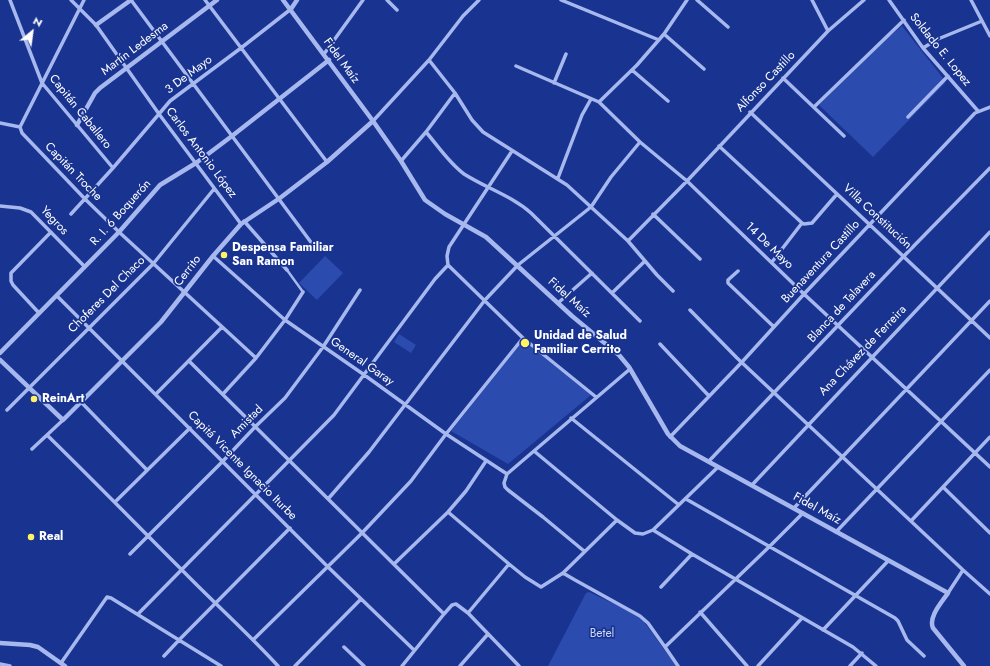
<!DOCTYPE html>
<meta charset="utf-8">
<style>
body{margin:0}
#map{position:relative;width:990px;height:666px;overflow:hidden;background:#193390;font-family:Jost,sans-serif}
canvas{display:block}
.north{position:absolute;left:12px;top:12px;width:40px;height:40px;-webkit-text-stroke:3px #193390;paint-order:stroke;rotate:29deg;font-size:11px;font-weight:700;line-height:16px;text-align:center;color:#fff}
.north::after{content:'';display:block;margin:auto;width:14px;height:18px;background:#fff;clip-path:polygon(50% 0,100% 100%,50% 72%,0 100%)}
</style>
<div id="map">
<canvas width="990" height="666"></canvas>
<div class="north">N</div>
</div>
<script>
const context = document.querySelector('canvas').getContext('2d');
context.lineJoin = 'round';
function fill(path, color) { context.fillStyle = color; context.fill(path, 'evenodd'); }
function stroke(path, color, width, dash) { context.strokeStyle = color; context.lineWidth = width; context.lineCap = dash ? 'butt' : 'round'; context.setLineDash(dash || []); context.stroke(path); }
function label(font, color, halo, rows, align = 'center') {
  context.font = font + ' Jost,sans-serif'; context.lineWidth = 3.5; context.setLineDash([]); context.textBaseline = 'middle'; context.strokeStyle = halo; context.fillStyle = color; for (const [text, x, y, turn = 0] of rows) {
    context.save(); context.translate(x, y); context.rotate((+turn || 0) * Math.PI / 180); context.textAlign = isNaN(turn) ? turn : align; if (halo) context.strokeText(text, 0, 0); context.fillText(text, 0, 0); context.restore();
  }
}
fill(new Path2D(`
 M 902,26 L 946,82 L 873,157 L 819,105 L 887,38 Z
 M 325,256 L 343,273 L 317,300 L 299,283 Z
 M 399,334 L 416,345 L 411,353 L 394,342 Z
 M 523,340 L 591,395 L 508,464 L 451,431 Z
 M 589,592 L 640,616 L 676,666 L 548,666 L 586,593 Z`), '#2b4bae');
stroke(new Path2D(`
 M 287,270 L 303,292`), '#a7b8ef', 2.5);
stroke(new Path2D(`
 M 10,0 L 42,83 L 113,168
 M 71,0 L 96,25 L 159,114 L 241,224
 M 131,0 L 313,245
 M 205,0 L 327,162
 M 387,0 L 397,10
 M 561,0 L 659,40
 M 697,0 L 728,27
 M 812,0 L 828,31
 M 889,0 L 923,48 L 978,111
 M 971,0 L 990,36
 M 664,34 L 704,69
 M 923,48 L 938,39 L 982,21
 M 324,54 L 363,0
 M 429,60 L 455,93 L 472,120 L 483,132 L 567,185 L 628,241 L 657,275 L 673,291
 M 516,66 L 599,102 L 640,142 L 687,181 L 804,294 L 990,467
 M 632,70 L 668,101
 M 783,78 L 844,136
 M 554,83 L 566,54
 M 599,102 L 637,65 L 664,34 L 687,0
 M 814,107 L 904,20
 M 750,112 L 990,338
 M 908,117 L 948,76
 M 373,121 L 429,60 L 463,16 L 479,0
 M 0,123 L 20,127
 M 20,127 L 22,133 L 85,199 L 119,232 L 256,358
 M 20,127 L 84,0
 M 426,132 C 438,146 449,163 464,174 C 486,188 512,196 531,213 L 640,321
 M 719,146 L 802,223
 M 401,161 L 426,132 L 455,93
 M 558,178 L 582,115 L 591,99
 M 0,206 L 20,208 L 31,212 L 85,267
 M 71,214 L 113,168 L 170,101 L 241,48 L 291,9
 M 653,214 L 700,259
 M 244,221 L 287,270
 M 628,241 L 687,181 L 828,31 L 864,0
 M 213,256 L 285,320 L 363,374 L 446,434 L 507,474
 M 772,262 L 802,223 L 804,224 L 812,223 L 837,194
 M 738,271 L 728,280 L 728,283 L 774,327
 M 612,293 L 645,261
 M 57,296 L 327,566 L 414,650
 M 558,303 L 592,273
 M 690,310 L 737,358 L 963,570 L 990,594
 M 39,313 L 13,285 L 11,281 L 11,273 L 51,232
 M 523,338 L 596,397
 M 660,344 L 709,396
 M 189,361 L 444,614
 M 156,394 L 222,327
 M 223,394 L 256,358 L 285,320 L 303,292
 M 81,402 L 147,470
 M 7,410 L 153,264 L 214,189
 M 571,418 L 679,505
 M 47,435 C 92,479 136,524 181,569 C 213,602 247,632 278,666
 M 670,437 L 742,362 L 804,294 L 975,113 L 990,107
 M 32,449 L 63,420
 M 534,451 L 617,520 L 635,533 L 643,534 L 653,530
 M 709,461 L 904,256 L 990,168
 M 718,467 L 653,530 L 692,554 L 853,647 L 876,666
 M 752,485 L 990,232
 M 943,487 L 990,533
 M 328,499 L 369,452 L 485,300 L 518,265 L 591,207 L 611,177 L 640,142
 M 686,499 L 895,618 L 898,621 L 907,640 L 924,656
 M 115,502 L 190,428
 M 794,508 L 990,301
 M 448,512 L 509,564 L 525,577 L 541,587 L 563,573 L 617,520
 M 911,521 L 990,437
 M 836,532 L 990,370
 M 584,551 L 543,517 L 508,490 L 505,487 L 504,483 L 507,474 L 630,369
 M 130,554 L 223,461 L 255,427 L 285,398 L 323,347 L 360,290
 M 394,564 L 448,512 L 466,491 L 486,461
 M 563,573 L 575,580 L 640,616 L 648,623 L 665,647
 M 661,587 L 692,554
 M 948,593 L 963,570
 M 700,612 L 747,666
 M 468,613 L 509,564
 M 138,614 L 334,415 L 435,279 L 448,265
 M 823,630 L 888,561
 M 254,639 L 362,533 L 411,481 L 446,434 L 523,338 L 448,265 L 447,256 L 449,247 L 512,151
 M 344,647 L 364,666
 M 164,656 L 180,639 L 290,528
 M 61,663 L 107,597 L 111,598 L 221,666
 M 0,664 L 10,666
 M 295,666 L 361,599
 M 402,666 L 444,614 L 452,605 L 456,604 L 468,613 L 519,666
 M 460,666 L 488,634
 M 678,666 L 665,647 L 770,546 L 803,513
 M 758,666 L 802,618
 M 850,666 L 862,653`), '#a7b8ef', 3.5);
stroke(new Path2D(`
 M 283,0 L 373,121 L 401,161 L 425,200 L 445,214 L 486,237 L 572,316 L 619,355 L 629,367 L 668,434 L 680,446 L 948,593 C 942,602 928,617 933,628 L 964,666
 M 291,9 L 297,0
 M 96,25 L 131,0
 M 77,125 L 95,93 L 100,88 L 217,0
 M 0,353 L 119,232 L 160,185 L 196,163 L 232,136 L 329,60
 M 0,360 L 63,420 L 161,322 L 213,256 L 241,224 L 280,198 L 327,162 L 373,121
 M 0,643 L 30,645 L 38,647 L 65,666`), '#a7b8ef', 4.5);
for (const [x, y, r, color] of [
 [224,255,4,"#fff365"],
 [525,343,5,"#fff365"],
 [34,399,4,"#fff365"],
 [31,537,4,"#fff365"]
]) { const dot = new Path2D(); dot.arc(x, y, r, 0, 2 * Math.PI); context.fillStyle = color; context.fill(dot); stroke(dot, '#193390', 1.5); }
label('12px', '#fff', '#193390', [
 ["Martín Ledesma",135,49,-37],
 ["Soldado E. Lopez",940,50,51],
 ["Fidel Maíz",341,61,54],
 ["3 De Mayo",189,75,-37],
 ["Alfonso Castillo",766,82,-46],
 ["Capitán Caballero",80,112,51],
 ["Carlos Antonio López",201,153,53],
 ["Capitán Troche",73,172,46],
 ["R. I. 6 Boquerón",121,213,-48],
 ["Villa Constitución",877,217,43],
 ["Yegros",54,221,46],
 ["14 De Mayo",769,246,44],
 ["Buenaventura Castillo",821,262,-47],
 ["Cerrito",188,271,-52],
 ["Choferes Del Chaco",107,295,-45],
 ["Fidel Maíz",569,298,42],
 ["Blanca de Talavera",842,307,-47],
 ["Ana Chávez de Ferreira",863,351,-46],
 ["General Garay",362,362,35],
 ["Amistad",247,422,-45],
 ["Capitá Vicente Ignacio Iturbe",242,466,45],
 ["Fidel Maíz",817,509,29]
]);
label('bold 12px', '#fff', '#193390', [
 ["Despensa Familiar",232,248],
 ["San Ramon",232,262],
 ["Unidad de Salud",534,336],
 ["Familiar Cerrito",534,350],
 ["ReinArt",42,399],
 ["Real",39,537]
], 'left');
label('12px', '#cdd8fb', '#193390', [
 ["Betel",602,634]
]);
</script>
